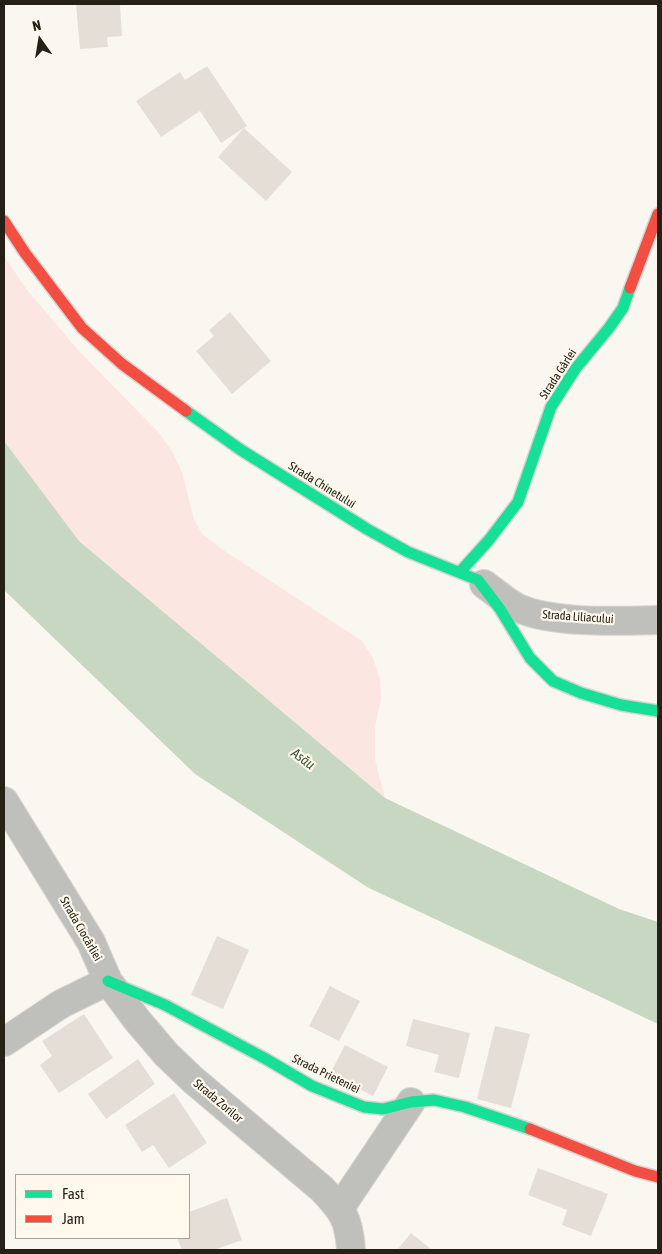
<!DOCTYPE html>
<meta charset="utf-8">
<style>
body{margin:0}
#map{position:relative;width:662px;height:1254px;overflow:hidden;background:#faf7f1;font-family:"Asap Condensed",sans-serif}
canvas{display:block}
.frame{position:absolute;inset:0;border:5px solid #262117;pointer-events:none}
.legend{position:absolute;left:15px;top:1174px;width:175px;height:65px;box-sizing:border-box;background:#fef8ed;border:1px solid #a8a297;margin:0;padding:6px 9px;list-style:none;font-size:15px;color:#262117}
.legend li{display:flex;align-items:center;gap:10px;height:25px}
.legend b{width:25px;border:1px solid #a8a297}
.north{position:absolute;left:15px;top:15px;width:50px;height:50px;-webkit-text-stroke:4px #fef8ed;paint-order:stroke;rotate:347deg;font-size:14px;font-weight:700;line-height:20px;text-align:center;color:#262117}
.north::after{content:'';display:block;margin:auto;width:18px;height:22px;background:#262117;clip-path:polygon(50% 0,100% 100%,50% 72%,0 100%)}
</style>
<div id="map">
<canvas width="662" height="1254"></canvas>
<div class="frame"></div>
<ul class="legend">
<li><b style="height:6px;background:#16e098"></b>Fast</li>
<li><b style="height:6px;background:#f24e42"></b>Jam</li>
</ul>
<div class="north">N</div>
</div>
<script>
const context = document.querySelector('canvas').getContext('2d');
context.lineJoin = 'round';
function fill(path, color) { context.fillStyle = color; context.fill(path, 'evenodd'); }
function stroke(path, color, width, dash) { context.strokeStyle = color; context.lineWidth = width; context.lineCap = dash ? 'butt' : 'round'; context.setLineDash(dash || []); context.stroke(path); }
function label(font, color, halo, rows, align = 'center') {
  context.font = font + ' "Asap Condensed",sans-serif'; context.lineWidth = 4.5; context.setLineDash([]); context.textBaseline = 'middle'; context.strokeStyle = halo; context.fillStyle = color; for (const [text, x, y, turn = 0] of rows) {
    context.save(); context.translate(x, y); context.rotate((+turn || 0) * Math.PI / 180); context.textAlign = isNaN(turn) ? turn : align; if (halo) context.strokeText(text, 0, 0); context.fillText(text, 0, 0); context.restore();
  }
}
fill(new Path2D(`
 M 4,256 L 27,290 L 80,352 L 160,434 L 173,453 L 182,472 L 194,520 L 203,535 L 223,550 L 362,641 L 373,658 L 380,679 L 381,700 L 375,727 L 375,759 L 385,798 L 79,541 L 4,441 Z`), '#fbe6e2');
fill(new Path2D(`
 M 4,441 L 79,541 L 385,798 L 619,909 L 658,922 L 658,1024 L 367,887 L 195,774 L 4,590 Z`), '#c8d7c2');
fill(new Path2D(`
 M 76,4 L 120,4 L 122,36 L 107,37 L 108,47 L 80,49 Z
 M 207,66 L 247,126 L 221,143 L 200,111 L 161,137 L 136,101 L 180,72 L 185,80 Z
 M 244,128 L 292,172 L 266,201 L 218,157 Z
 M 230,312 L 271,361 L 232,394 L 196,351 L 214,336 L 209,330 Z
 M 217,936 L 249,950 L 223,1009 L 191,995 Z
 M 330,986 L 360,1001 L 339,1041 L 309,1026 Z
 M 84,1014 L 113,1058 L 59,1093 L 40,1065 L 52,1056 L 42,1041 Z
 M 413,1019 L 470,1033 L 459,1078 L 434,1072 L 439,1055 L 406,1046 Z
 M 495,1026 L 530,1034 L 511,1108 L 477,1099 Z
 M 345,1045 L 388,1067 L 373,1096 L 330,1074 Z
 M 138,1059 L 155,1084 L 106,1119 L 88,1094 Z
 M 174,1093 L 207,1143 L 169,1168 L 153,1145 L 142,1152 L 125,1125 Z
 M 538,1168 L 608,1194 L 591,1236 L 562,1225 L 567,1210 L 528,1195 Z
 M 227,1198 L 242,1240 L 214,1250 L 182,1250 L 177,1238 L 189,1238 L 189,1212 Z
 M 411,1233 L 432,1250 L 397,1250 Z`), '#e5ded7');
const street = new Path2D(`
 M 484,584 C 495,592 506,602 518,608 C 554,624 618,621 658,620
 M 4,801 L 91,942 L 108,981 L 137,1020 L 166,1054 L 192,1079 L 322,1189 C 343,1211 349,1219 351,1250
 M 4,1042 L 61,1004 L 108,981
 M 340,1208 L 411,1102`);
const fast = new Path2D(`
 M 186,411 L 241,450 L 367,529 L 408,552 L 478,580 L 500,609 L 530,658 L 553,681 L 581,693 L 621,705 L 658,711
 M 460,572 L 489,540 L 518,502 L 551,407 L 576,368 L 609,328 L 623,308 L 630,288
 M 108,981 L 165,1005 L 266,1059 L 312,1086 L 364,1107 L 383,1109 L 411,1102 L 434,1100 L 465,1107 L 530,1129`);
const jam = new Path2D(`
 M 4,221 L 25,253 L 82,328 L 122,364 L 186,411
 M 630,288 L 658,214
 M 530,1129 L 635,1171 L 658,1177`);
stroke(street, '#d7d4cf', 30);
stroke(fast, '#d7d4cf', 14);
stroke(jam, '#d7d4cf', 14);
stroke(street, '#bfbfbb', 28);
stroke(fast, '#16e098', 11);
stroke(jam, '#f24e42', 11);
label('12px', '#262117', '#fef8ed', [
 ["Strada Gârlei",558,374,-57],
 ["Strada Chinetului",322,485,32],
 ["Strada Liliacului",578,617,4],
 ["Strada Ciocârliei",81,929,60],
 ["Strada Prieteniei",326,1074,26],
 ["Strada Zorilor",218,1101,40]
]);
label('italic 14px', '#375931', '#fef8ed', [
 ["Asău",303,759,37]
]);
</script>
